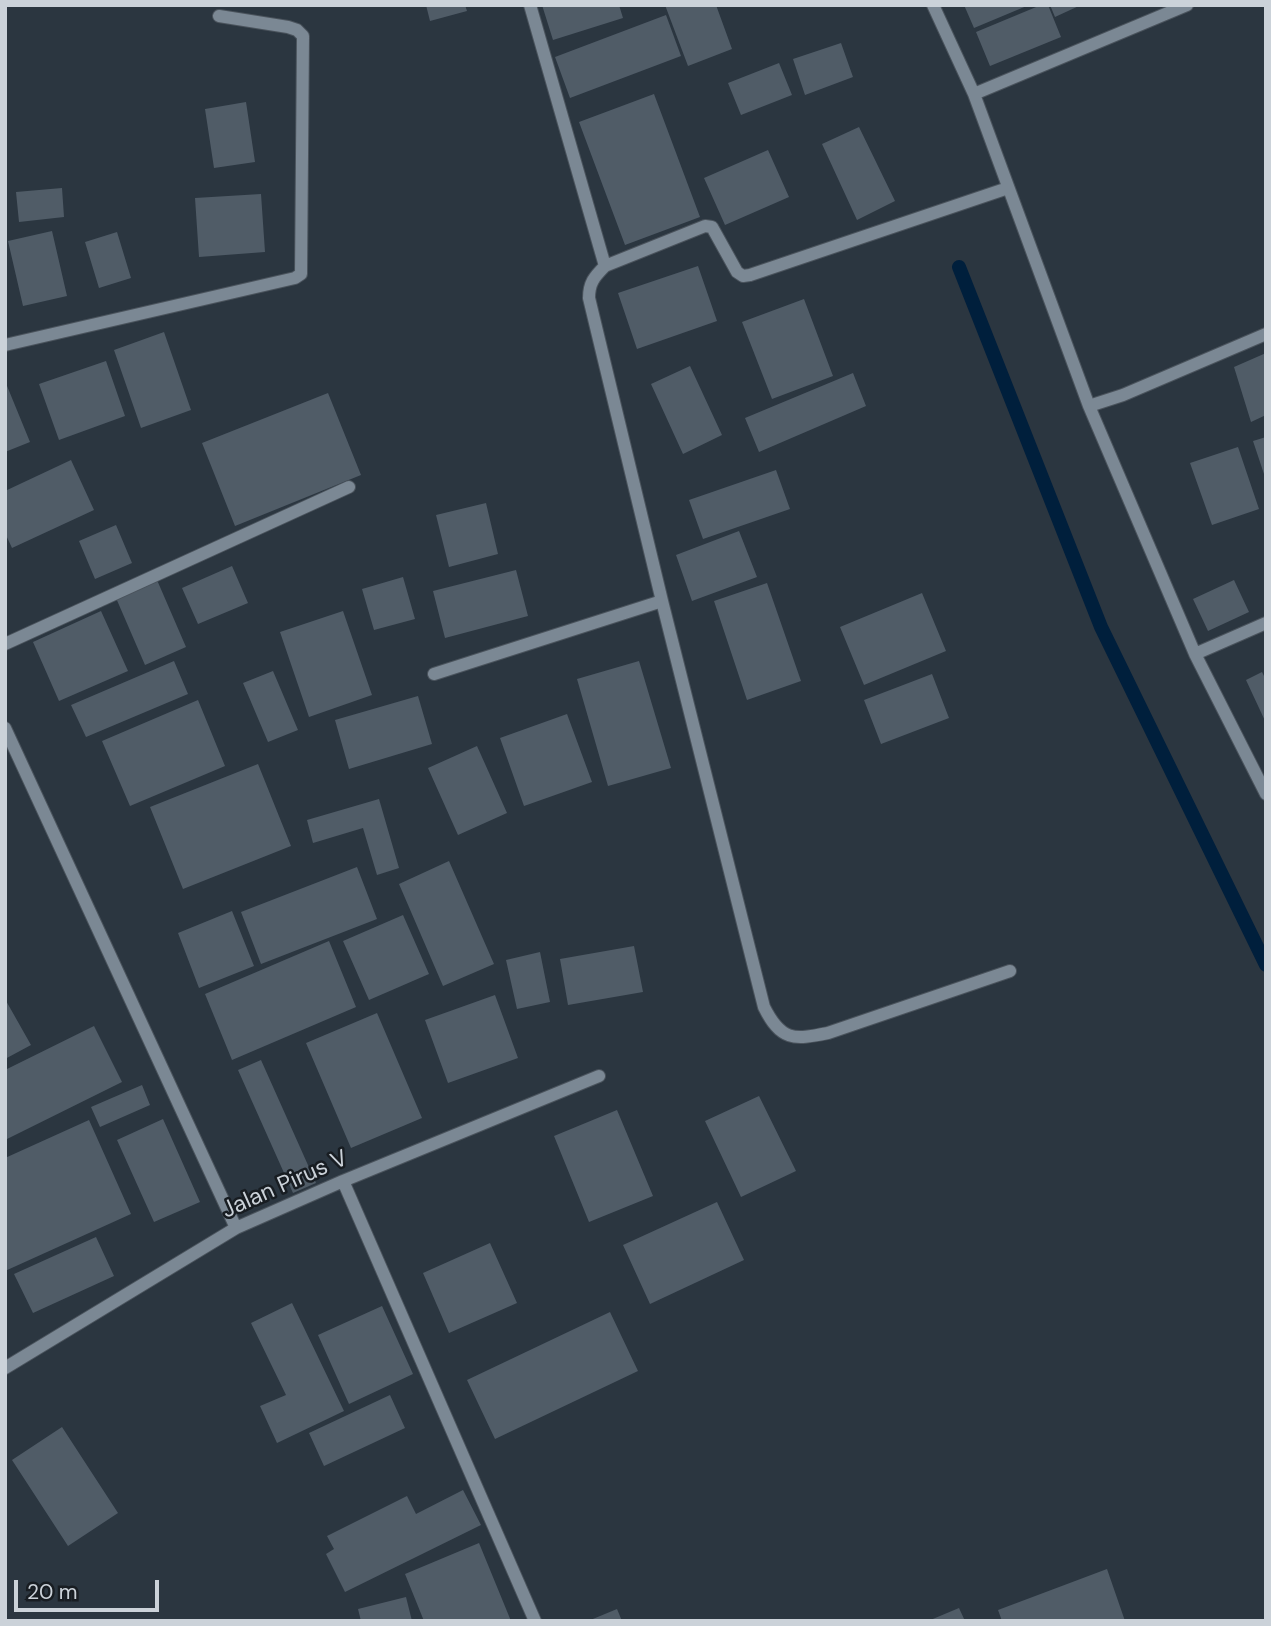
<!DOCTYPE html>
<style>
body{margin:0}
#map{position:relative;width:1271px;height:1626px;overflow:hidden;background:#2b3640;font-family:"DM Sans",sans-serif}
canvas{display:block}
.frame{position:absolute;inset:0;border:7px solid #cbd2d9;pointer-events:none}
.scale{position:absolute;left:14px;top:1580px;width:145px;height:32px;box-sizing:border-box;border:4px solid #cbd2d9;border-top:0;padding-left:9px;font-size:21px;line-height:24px;white-space:nowrap;color:#cbd2d9;-webkit-text-stroke:5px #181d22;paint-order:stroke}
</style>
<div id="map">
<canvas width="1271" height="1626"></canvas>
<div class="frame"></div>
<div class="scale">20 m</div>
</div>
<script>
const context = document.querySelector('canvas').getContext('2d');
context.lineJoin = 'round';
function stroke(path, color, width, dash) { context.strokeStyle = color; context.lineWidth = width; context.lineCap = dash ? 'butt' : 'round'; context.setLineDash(dash || []); context.stroke(path); }
function fill(path, color) { context.fillStyle = color; context.fill(path, 'evenodd'); }
function label(font, color, halo, rows, align = 'center') {
  context.font = font + ' "DM Sans",sans-serif'; context.lineWidth = 5; context.setLineDash([]); context.textBaseline = 'middle'; context.strokeStyle = halo; context.fillStyle = color; for (const [text, x, y, turn = 0] of rows) {
    context.save(); context.translate(x, y); context.rotate((+turn || 0) * Math.PI / 180); context.textAlign = isNaN(turn) ? turn : align; if (halo) context.strokeText(text, 0, 0); context.fillText(text, 0, 0); context.restore();
  }
}
stroke(new Path2D(`
 M 959,267 L 1101,627 L 1266,965`), '#001f3c', 14);
fill(new Path2D(`
 M 426,5 L 465,5 L 467,11 L 430,21 Z
 M 542,5 L 619,5 L 623,18 L 553,40 Z
 M 665,5 L 716,5 L 732,49 L 688,66 Z
 M 964,5 L 1029,5 L 974,28 Z
 M 1041,5 L 1048,5 L 1061,37 L 990,66 L 976,32 Z
 M 1050,5 L 1081,5 L 1055,17 Z
 M 666,15 L 681,56 L 570,98 L 555,57 Z
 M 841,43 L 853,77 L 805,95 L 793,59 Z
 M 779,63 L 792,95 L 741,115 L 728,83 Z
 M 654,94 L 700,217 L 625,245 L 579,122 Z
 M 246,102 L 255,162 L 214,168 L 205,109 Z
 M 859,127 L 895,201 L 857,220 L 822,144 Z
 M 768,150 L 789,197 L 725,225 L 704,178 Z
 M 62,188 L 64,217 L 19,222 L 16,192 Z
 M 261,194 L 265,252 L 199,257 L 195,198 Z
 M 52,231 L 67,296 L 23,306 L 8,241 Z
 M 117,232 L 131,278 L 99,288 L 85,242 Z
 M 698,266 L 717,321 L 637,349 L 618,293 Z
 M 804,299 L 833,376 L 772,399 L 742,322 Z
 M 164,332 L 191,410 L 141,428 L 114,350 Z
 M 1266,353 L 1266,415 L 1251,422 L 1234,367 Z
 M 106,361 L 125,416 L 59,440 L 39,384 Z
 M 690,366 L 722,435 L 683,454 L 651,384 Z
 M 853,373 L 866,406 L 759,452 L 745,418 Z
 M 5,381 L 30,442 L 5,452 Z
 M 328,393 L 361,475 L 235,526 L 202,443 Z
 M 1266,437 L 1266,477 L 1265,477 L 1253,441 Z
 M 1238,447 L 1259,509 L 1212,525 L 1190,463 Z
 M 71,460 L 94,510 L 12,548 L 5,533 L 5,491 Z
 M 776,470 L 790,509 L 703,539 L 689,500 Z
 M 486,503 L 498,554 L 449,567 L 436,515 Z
 M 116,525 L 132,563 L 95,579 L 79,541 Z
 M 739,531 L 757,577 L 692,601 L 676,555 Z
 M 232,566 L 248,603 L 198,624 L 182,588 Z
 M 516,570 L 528,616 L 445,638 L 433,591 Z
 M 403,577 L 415,619 L 374,630 L 362,589 Z
 M 157,580 L 186,647 L 145,665 L 116,598 Z
 M 1234,580 L 1249,612 L 1208,631 L 1193,599 Z
 M 767,583 L 801,681 L 747,700 L 714,601 Z
 M 922,593 L 946,651 L 864,685 L 840,627 Z
 M 101,611 L 128,671 L 59,701 L 33,642 Z
 M 343,611 L 372,695 L 309,717 L 280,632 Z
 M 174,661 L 188,694 L 86,737 L 71,705 Z
 M 639,661 L 671,768 L 608,786 L 577,679 Z
 M 273,671 L 298,730 L 268,742 L 243,683 Z
 M 1262,672 L 1266,680 L 1266,723 L 1246,680 Z
 M 932,674 L 949,718 L 881,744 L 864,700 Z
 M 418,696 L 432,744 L 349,769 L 335,720 Z
 M 198,700 L 225,766 L 130,806 L 102,741 Z
 M 567,714 L 592,782 L 524,806 L 500,738 Z
 M 477,746 L 507,813 L 458,835 L 428,768 Z
 M 258,764 L 291,846 L 183,889 L 150,807 Z
 M 379,799 L 399,868 L 377,875 L 363,828 L 313,843 L 307,820 Z
 M 449,861 L 494,964 L 443,986 L 399,884 Z
 M 357,867 L 377,919 L 261,964 L 241,912 Z
 M 232,911 L 254,966 L 199,988 L 178,933 Z
 M 403,915 L 429,974 L 369,1000 L 343,941 Z
 M 329,941 L 356,1007 L 232,1060 L 205,994 Z
 M 634,946 L 643,992 L 568,1005 L 560,959 Z
 M 540,952 L 550,1002 L 517,1009 L 506,960 Z
 M 495,995 L 518,1058 L 448,1083 L 425,1020 Z
 M 5,999 L 31,1045 L 5,1059 Z
 M 377,1013 L 422,1118 L 351,1148 L 306,1043 Z
 M 94,1026 L 122,1082 L 5,1140 L 5,1070 Z
 M 261,1060 L 316,1183 L 293,1193 L 238,1070 Z
 M 142,1085 L 150,1105 L 100,1127 L 91,1107 Z
 M 759,1096 L 796,1171 L 741,1197 L 705,1121 Z
 M 617,1110 L 653,1196 L 589,1222 L 554,1136 Z
 M 163,1119 L 200,1202 L 154,1222 L 117,1140 Z
 M 89,1120 L 131,1214 L 5,1271 L 5,1158 Z
 M 717,1202 L 744,1260 L 650,1304 L 623,1245 Z
 M 96,1237 L 114,1276 L 33,1313 L 14,1274 Z
 M 490,1243 L 517,1303 L 449,1333 L 423,1273 Z
 M 292,1303 L 344,1411 L 277,1443 L 260,1406 L 286,1395 L 251,1323 Z
 M 382,1306 L 413,1374 L 349,1404 L 318,1335 Z
 M 610,1312 L 638,1371 L 495,1439 L 467,1380 Z
 M 390,1395 L 405,1428 L 324,1466 L 309,1433 Z
 M 62,1427 L 118,1513 L 68,1546 L 12,1460 Z
 M 463,1490 L 481,1525 L 345,1592 L 326,1554 L 334,1549 L 327,1536 L 407,1496 L 416,1514 Z
 M 479,1543 L 511,1621 L 424,1621 L 405,1574 Z
 M 1107,1569 L 1125,1621 L 1002,1621 L 998,1610 Z
 M 406,1597 L 412,1621 L 361,1621 L 358,1609 Z
 M 959,1608 L 965,1621 L 928,1621 Z
 M 617,1609 L 622,1621 L 588,1621 Z`), '#505c67');
const minor = new Path2D(`
 M 530,5 L 605,266
 M 933,5 L 974,94 L 1089,406 L 1195,654 L 1266,794
 M 974,94 L 1187,5
 M 1008,188 L 750,275 L 743,276 L 737,272 L 712,227 L 705,226 L 605,266 C 594,277 589,283 589,298 L 662,601 L 764,1007 C 781,1041 793,1040 828,1033 L 1010,971
 M 5,345 L 295,278 L 301,274 L 303,36 L 297,30 L 288,27 L 219,16
 M 1089,406 L 1123,395 L 1266,334
 M 5,644 L 349,487
 M 1195,654 L 1266,623
 M 434,674 L 662,601
 M 5,728 L 236,1228
 M 343,1181 L 535,1621
 M 5,1368 L 236,1228 L 343,1181 L 599,1076`);
stroke(minor, '#4a535c', 14);
stroke(minor, '#7b8894', 12);
label('23px', '#cbd2d9', '#181d22', [
 ["Jalan Pirus V",285,1185,-24]
]);
</script>
